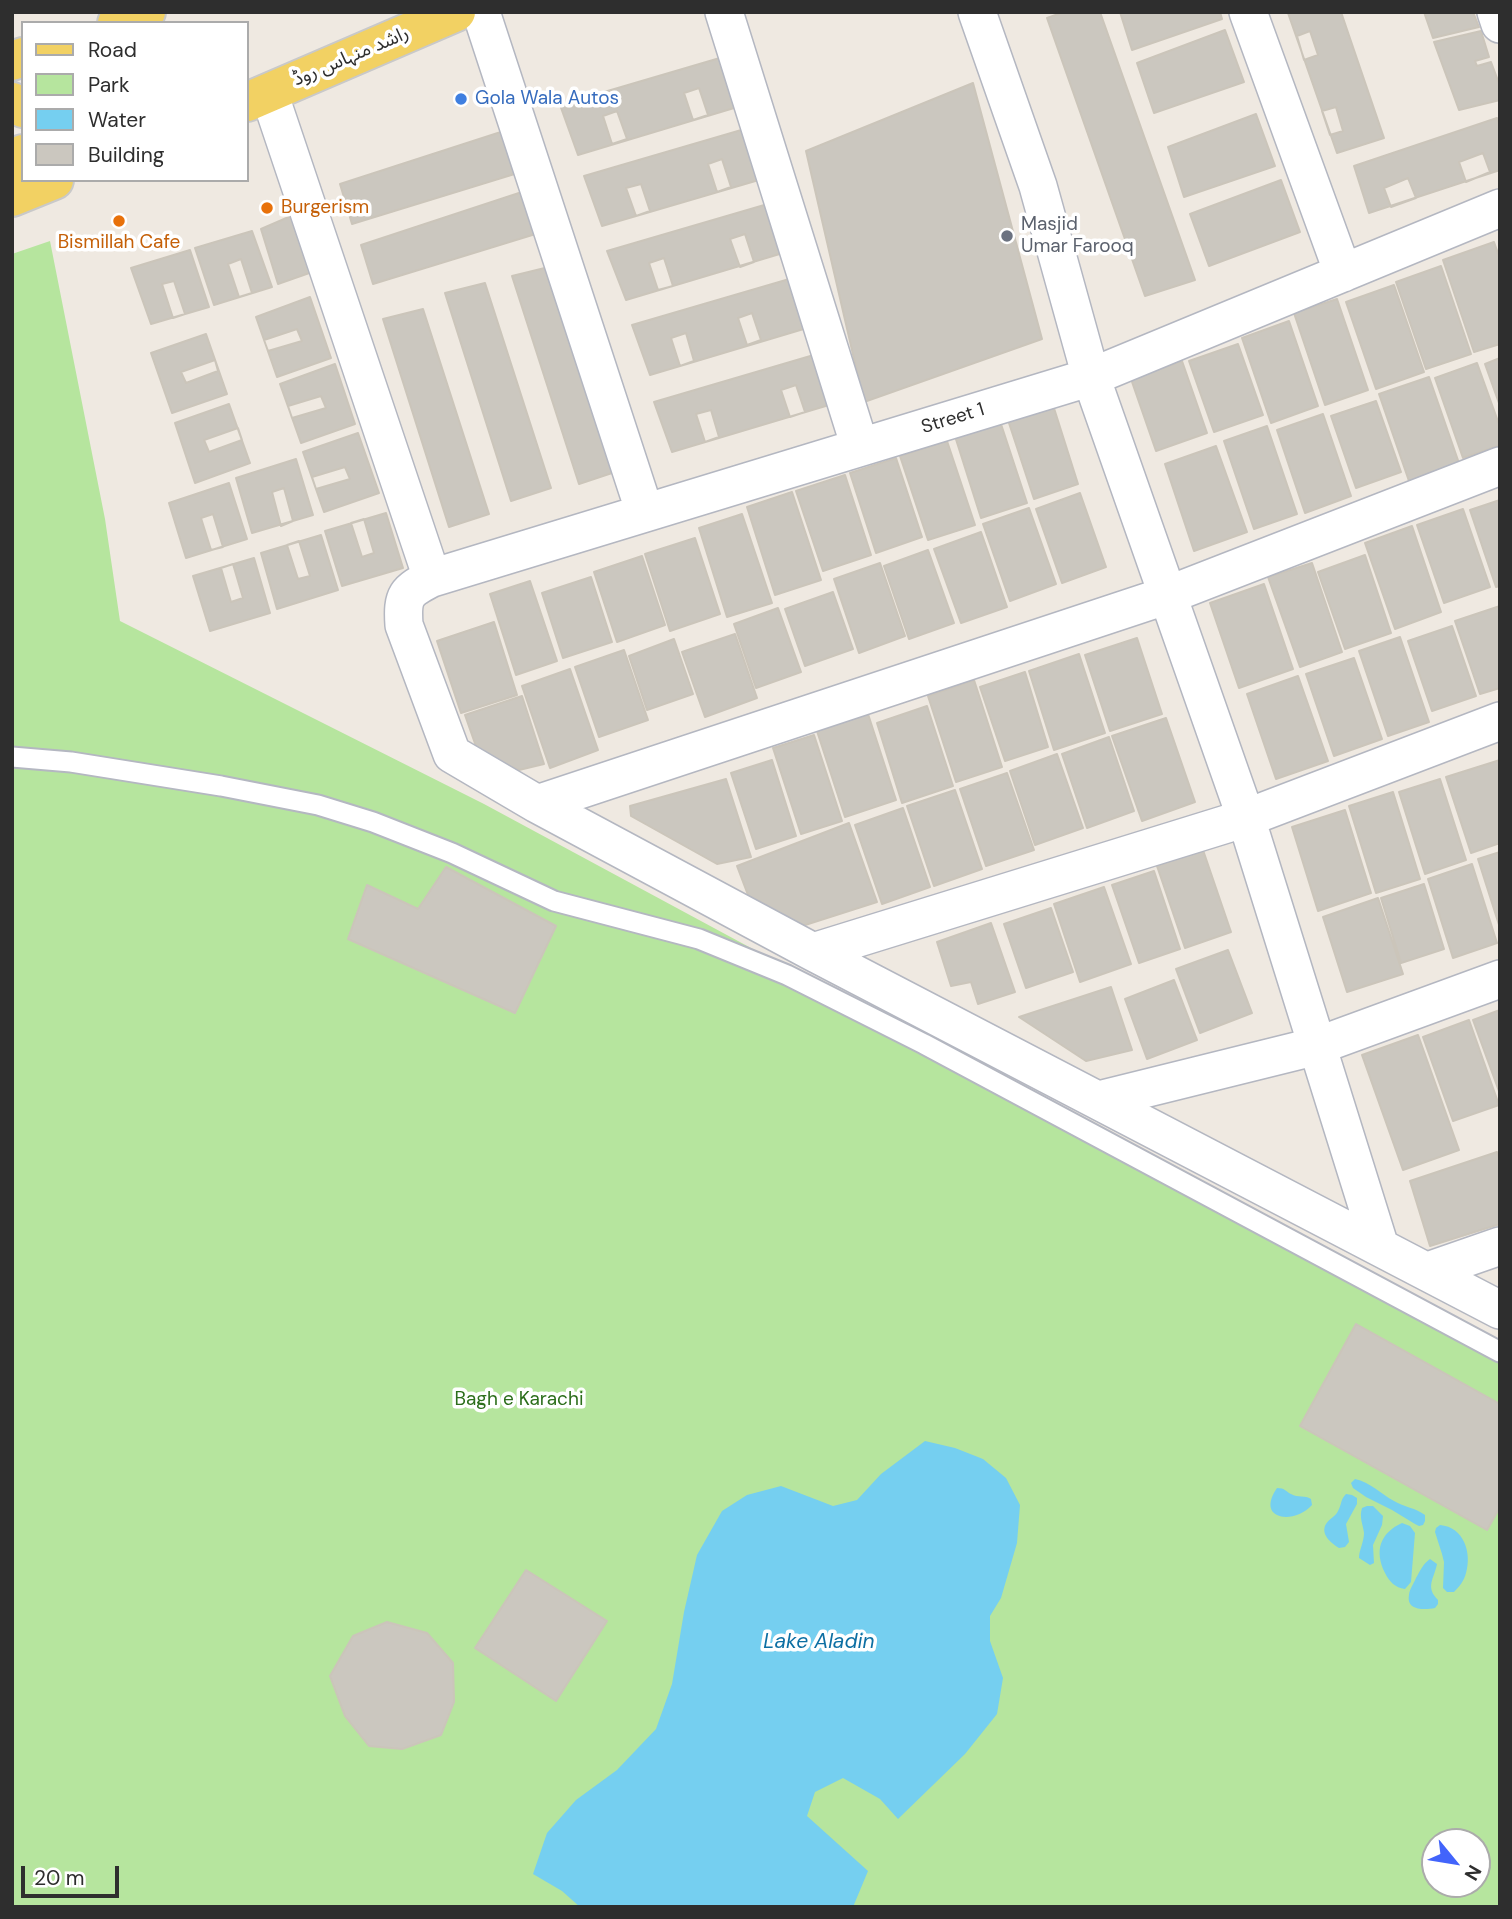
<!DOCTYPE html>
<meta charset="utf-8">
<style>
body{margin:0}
#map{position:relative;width:1512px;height:1919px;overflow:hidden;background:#efe9e1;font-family:"DM Sans",sans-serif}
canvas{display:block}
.frame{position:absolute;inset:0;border:14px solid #2e2e2e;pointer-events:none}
.legend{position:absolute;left:21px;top:21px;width:228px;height:161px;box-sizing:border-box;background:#fff;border:2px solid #ababab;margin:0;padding:9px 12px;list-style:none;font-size:21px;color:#2e2e2e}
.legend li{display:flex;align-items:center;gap:14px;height:35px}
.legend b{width:35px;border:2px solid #ababab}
.north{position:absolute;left:1421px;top:1828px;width:70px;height:70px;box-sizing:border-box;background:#fff;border:2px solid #ababab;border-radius:50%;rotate:120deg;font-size:19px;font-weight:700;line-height:28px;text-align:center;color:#2e2e2e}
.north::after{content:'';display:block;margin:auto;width:24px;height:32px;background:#4264fb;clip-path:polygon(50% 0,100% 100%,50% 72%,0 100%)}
.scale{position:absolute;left:21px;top:1866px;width:98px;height:32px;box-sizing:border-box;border:4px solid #2e2e2e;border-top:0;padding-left:9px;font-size:21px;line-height:24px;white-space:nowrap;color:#2e2e2e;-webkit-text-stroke:5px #fff;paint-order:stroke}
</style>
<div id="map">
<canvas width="1512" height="1919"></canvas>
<div class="frame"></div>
<ul class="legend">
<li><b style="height:9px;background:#f2d163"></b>Road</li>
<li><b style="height:19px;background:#b6e59e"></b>Park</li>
<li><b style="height:19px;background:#75cff0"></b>Water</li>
<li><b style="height:19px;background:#cbc7bf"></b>Building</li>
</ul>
<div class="north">N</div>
<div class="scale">20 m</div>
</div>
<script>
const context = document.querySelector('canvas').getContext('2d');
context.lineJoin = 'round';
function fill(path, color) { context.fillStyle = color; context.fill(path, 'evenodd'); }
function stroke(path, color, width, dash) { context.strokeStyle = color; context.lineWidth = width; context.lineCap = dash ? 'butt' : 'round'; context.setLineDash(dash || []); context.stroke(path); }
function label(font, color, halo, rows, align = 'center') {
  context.font = font + ' "DM Sans","Noto Sans Arabic",sans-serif'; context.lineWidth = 7; context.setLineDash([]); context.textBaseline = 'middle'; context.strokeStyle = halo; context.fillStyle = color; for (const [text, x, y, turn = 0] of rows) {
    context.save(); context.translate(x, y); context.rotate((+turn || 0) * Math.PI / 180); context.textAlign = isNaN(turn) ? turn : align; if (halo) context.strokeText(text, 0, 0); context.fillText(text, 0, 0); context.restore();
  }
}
fill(new Path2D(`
 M 50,241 L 105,519 L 120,621 L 484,804 L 1500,1352 L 1500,1907 L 12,1907 L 12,254 ZM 1435,1842 L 1477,1842 L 1477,1884 L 1435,1884 Z`), '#b6e59e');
fill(new Path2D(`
 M 925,1441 L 955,1448 L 983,1459 L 1006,1478 L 1020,1505 L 1017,1543 L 1001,1598 L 990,1616 L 990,1641 L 1003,1678 L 997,1714 L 965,1754 L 898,1819 L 880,1799 L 843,1778 L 815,1792 L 807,1816 L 868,1871 L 853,1907 L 580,1907 L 562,1891 L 533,1874 L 547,1833 L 576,1800 L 617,1770 L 656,1729 L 672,1684 L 684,1612 L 697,1555 L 722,1511 L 747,1495 L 781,1486 L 833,1506 L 857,1500 L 881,1474 Z
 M 1355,1479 C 1370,1482 1381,1494 1394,1501 C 1404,1507 1416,1508 1425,1515 L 1425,1521 L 1423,1525 L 1419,1526 L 1415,1524 L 1392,1510 L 1366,1497 L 1353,1488 L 1351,1483 Z
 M 1277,1488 C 1285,1488 1285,1491 1291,1494 C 1298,1498 1305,1495 1311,1499 L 1312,1505 C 1294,1525 1255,1520 1277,1488 Z
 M 1346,1494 L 1352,1495 L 1357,1498 L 1357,1504 L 1346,1524 L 1349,1542 L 1345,1547 L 1339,1548 C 1331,1543 1320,1534 1326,1524 C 1329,1519 1336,1516 1338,1511 C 1342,1504 1340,1500 1346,1494 Z
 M 1367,1506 L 1373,1506 L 1383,1516 L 1382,1525 L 1373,1545 L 1374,1563 L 1370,1565 L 1359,1558 C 1359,1550 1364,1542 1364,1533 C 1363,1524 1359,1518 1362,1508 Z
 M 1402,1523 L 1410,1526 L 1415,1533 L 1411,1582 L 1405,1589 C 1395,1588 1389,1581 1385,1573 C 1374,1551 1380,1533 1402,1523 Z
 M 1440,1525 C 1464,1527 1472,1553 1466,1573 C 1464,1581 1459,1587 1454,1592 L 1447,1592 L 1443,1588 L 1444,1562 L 1442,1554 L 1435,1532 L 1436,1528 Z
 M 1430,1559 L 1437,1564 C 1434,1579 1425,1587 1438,1600 L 1438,1604 L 1435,1608 C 1425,1610 1406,1611 1409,1595 C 1409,1590 1414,1583 1416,1578 C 1420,1571 1423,1564 1430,1559 Z`), '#75cff0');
const building = new Path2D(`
 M 1064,12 L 1100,12 L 1195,280 L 1145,296 L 1047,18 Z
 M 1120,12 L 1220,12 L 1222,19 L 1132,50 Z
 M 1341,12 L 1384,138 L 1337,153 L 1288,13 Z
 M 1424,12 L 1473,12 L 1479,27 L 1433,38 Z
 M 1225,30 L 1244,82 L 1154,113 L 1137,63 Z
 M 1310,31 L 1318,55 L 1304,60 L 1297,36 Z
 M 1481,31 L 1489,57 L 1475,61 L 1477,66 L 1491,62 L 1500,86 L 1500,100 L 1459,110 L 1434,42 Z
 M 730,55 L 744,105 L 578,155 L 560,105 Z
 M 973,83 L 1042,339 L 864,402 L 806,151 Z
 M 699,88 L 708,115 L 693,120 L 684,93 Z
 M 1336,107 L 1343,131 L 1330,135 L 1322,111 Z
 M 617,111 L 627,139 L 612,144 L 603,116 Z
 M 1256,114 L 1275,166 L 1184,197 L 1168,147 Z
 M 1497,118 L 1500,127 L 1500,170 L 1369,213 L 1354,166 Z
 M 755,126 L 769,177 L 602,226 L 584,176 Z
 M 507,130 L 521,172 L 352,224 L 340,184 Z
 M 1483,153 L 1490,172 L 1466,182 L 1459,162 Z
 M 722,159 L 731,187 L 717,192 L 708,164 Z
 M 1408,178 L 1416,198 L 1391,207 L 1384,188 Z
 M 1281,180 L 1300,232 L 1209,266 L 1190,214 Z
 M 641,184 L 650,211 L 636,216 L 626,188 Z
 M 528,190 L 542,232 L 373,284 L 361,245 Z
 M 778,201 L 793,250 L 626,300 L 607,251 Z
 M 291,216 L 298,239 L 304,237 L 315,271 L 278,284 L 261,229 Z
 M 252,231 L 272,287 L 214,305 L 195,248 Z
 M 745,234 L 754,262 L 740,267 L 730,239 Z
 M 1494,242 L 1500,259 L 1500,344 L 1474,352 L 1443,260 Z
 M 190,250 L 209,307 L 151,324 L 131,268 Z
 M 664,258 L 673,286 L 658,290 L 649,263 Z
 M 241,259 L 252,293 L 239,297 L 228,264 Z
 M 553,266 L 618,471 L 579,484 L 512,276 Z
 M 1441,266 L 1471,354 L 1426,369 L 1396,282 Z
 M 803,275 L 817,325 L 650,375 L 632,325 Z
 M 174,281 L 185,314 L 173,318 L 162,284 Z
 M 485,283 L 551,488 L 511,501 L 445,293 Z
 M 1394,285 L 1424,372 L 1376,389 L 1346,302 Z
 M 310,297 L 331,358 L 277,377 L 256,317 Z
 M 1337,299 L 1368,390 L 1325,405 L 1294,313 Z
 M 423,309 L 489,514 L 449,527 L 383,319 Z
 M 752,313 L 761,340 L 747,345 L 738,318 Z
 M 1289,321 L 1318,406 L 1271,423 L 1242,338 Z
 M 297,329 L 302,341 L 268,351 L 264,340 Z
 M 686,333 L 694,361 L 680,366 L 671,338 Z
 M 206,334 L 227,394 L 172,413 L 151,353 Z
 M 1238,344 L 1263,415 L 1214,432 L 1189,361 Z
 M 824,352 L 839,402 L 672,452 L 654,402 Z
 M 1500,358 L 1500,406 L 1485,364 Z
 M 215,360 L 218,371 L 186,383 L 181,372 Z
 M 1182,361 L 1207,433 L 1156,451 L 1131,379 Z
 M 1477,363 L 1500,427 L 1500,445 L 1463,458 L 1435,378 Z
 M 335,364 L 355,424 L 301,443 L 280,384 Z
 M 1429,377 L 1460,466 L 1410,484 L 1379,394 Z
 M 796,385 L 805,412 L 790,417 L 781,390 Z
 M 321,396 L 326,408 L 292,418 L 288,406 Z
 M 1376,401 L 1401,472 L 1356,488 L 1331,416 Z
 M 229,404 L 250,463 L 195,483 L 175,423 Z
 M 1053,405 L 1078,484 L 1034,499 L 1008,420 Z
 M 711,410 L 719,437 L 705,442 L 696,414 Z
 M 1323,414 L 1351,496 L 1305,513 L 1277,430 Z
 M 999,418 L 1027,503 L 981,518 L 954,433 Z
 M 1267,426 L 1297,514 L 1254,529 L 1224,441 Z
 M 238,428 L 242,440 L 209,452 L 204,440 Z
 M 358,433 L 379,493 L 324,512 L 303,452 Z
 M 947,441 L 975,525 L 928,540 L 900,456 Z
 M 1216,446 L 1247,532 L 1194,551 L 1165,464 Z
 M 896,458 L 922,537 L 876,553 L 850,473 Z
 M 296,459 L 313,515 L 252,533 L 236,478 Z
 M 345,467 L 350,479 L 316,489 L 312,477 Z
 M 845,475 L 871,555 L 823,571 L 796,491 Z
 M 229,483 L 247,539 L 186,558 L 169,503 Z
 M 284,488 L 293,521 L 281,526 L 272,492 Z
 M 792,492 L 821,580 L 775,595 L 747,507 Z
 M 1080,493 L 1106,567 L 1062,583 L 1036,509 Z
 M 1500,500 L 1500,586 L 1496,587 L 1470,510 Z
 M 1029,508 L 1056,584 L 1010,601 L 983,524 Z
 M 1463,509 L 1490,587 L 1444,603 L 1417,525 Z
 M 386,513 L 403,568 L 342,586 L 325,531 Z
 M 213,514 L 223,547 L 211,550 L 201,518 Z
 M 742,514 L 772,603 L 727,617 L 699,528 Z
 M 364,519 L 374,553 L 362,557 L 351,523 Z
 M 1412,526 L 1441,612 L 1395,629 L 1365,543 Z
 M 981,532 L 1007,607 L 961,623 L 934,549 Z
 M 321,535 L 338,590 L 277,609 L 261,553 Z
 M 695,538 L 720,614 L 670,631 L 645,554 Z
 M 299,541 L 310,576 L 298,579 L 287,545 Z
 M 928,550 L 954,623 L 909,639 L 884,566 Z
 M 1365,555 L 1391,633 L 1345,649 L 1318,572 Z
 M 642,556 L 665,625 L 617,642 L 594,572 Z
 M 254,558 L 270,613 L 210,631 L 193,576 Z
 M 880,563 L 905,636 L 859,653 L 834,579 Z
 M 1312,563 L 1342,652 L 1300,667 L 1268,577 Z
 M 233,564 L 243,598 L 231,602 L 221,568 Z
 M 591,577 L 612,642 L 563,658 L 542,593 Z
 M 530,581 L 557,661 L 516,675 L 490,594 Z
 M 1264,584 L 1293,669 L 1239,688 L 1210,603 Z
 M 833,592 L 853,649 L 805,666 L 785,609 Z
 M 1500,606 L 1500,688 L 1480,694 L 1455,621 Z
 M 778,608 L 801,672 L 756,688 L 734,624 Z
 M 494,622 L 517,695 L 461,713 L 437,641 Z
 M 1452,626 L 1476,696 L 1432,711 L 1408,641 Z
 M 735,634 L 757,698 L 705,717 L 682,652 Z
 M 1400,637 L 1429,722 L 1388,736 L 1359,651 Z
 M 1137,638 L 1162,714 L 1110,731 L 1085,655 Z
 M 674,639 L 693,694 L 647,710 L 629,656 Z
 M 624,650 L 648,720 L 599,737 L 575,667 Z
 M 1079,654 L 1105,733 L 1054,750 L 1029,671 Z
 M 1354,658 L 1382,739 L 1334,756 L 1306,674 Z
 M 570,669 L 598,750 L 550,768 L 522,686 Z
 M 1025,672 L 1048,747 L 1005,761 L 980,687 Z
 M 1298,676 L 1328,761 L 1276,779 L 1247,694 Z
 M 974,680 L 1002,767 L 956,782 L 928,696 Z
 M 522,696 L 544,764 L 519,770 L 478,752 L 465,715 Z
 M 927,706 L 953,786 L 902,803 L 877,723 Z
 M 868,714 L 896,800 L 845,817 L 817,731 Z
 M 1166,718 L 1195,802 L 1142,821 L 1112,736 Z
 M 814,735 L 842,821 L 801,834 L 773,748 Z
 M 1109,737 L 1134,811 L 1087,828 L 1062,754 Z
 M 1057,754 L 1083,828 L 1035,845 L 1010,771 Z
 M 772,760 L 796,836 L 756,849 L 731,773 Z
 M 1500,760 L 1500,843 L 1471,853 L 1446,777 Z
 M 1007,773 L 1034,850 L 986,866 L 960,789 Z
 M 726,779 L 751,857 L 717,864 L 631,816 L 630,806 Z
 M 1440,779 L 1466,860 L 1425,874 L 1399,792 Z
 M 955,790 L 982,869 L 934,886 L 907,806 Z
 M 1393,792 L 1420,879 L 1376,893 L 1349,806 Z
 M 903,808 L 930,887 L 882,904 L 855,825 Z
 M 1345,810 L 1371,893 L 1318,911 L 1292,827 Z
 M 849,823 L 877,902 L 802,926 L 748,895 L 737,866 Z
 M 1203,850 L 1231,932 L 1185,948 L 1157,866 Z
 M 1500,852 L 1500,928 L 1478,859 Z
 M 1472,864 L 1497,943 L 1453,958 L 1428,879 Z
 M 446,867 L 556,926 L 515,1013 L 348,939 L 367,885 L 418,909 Z
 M 1154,871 L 1180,949 L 1139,963 L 1112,885 Z
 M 1424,884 L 1444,949 L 1401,963 L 1381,898 Z
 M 1104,887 L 1131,964 L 1080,982 L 1054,904 Z
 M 1378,898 L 1403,974 L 1347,992 L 1323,917 Z
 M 1051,908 L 1073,972 L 1026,988 L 1004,924 Z
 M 991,923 L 1015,992 L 978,1004 L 971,982 L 951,986 L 937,942 Z
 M 1228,950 L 1252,1013 L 1200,1033 L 1176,969 Z
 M 1174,980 L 1197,1040 L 1147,1059 L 1125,999 Z
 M 1111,987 L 1132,1050 L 1086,1061 L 1019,1017 Z
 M 1500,1010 L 1500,1094 L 1473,1020 Z
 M 1469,1020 L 1499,1105 L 1453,1121 L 1423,1037 Z
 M 1418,1035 L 1459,1150 L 1403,1170 L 1362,1055 Z
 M 1497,1152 L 1500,1160 L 1500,1224 L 1430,1246 L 1410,1181 Z
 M 1356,1324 L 1500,1404 L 1500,1507 L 1487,1530 L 1300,1426 Z
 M 526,1570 L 607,1621 L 556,1701 L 475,1648 Z
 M 387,1622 L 427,1633 L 453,1663 L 454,1702 L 441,1735 L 402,1749 L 369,1746 L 345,1716 L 330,1676 L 353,1636 Z`);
fill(building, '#cbc7bf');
stroke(building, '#cbc5ba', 2);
const lane = new Path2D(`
 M 12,757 L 71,762 L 221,786 L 318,805 L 373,822 L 452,853 L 554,901 L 699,939 L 787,975 L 924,1044 L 1500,1352`);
const street = new Path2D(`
 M 481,12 L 645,513
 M 724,12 L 860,447
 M 977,12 L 1038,186 L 1091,377 L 1246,818 L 1380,1247
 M 1248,12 L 1343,273
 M 1496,12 L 1500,24
 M 269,93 L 432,578
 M 1500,208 L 1091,377 L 432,578 C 406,591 402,595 404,625 L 452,754 L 537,804 L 813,952 L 1500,1310
 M 537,804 L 1168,595 L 1500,466
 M 813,952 L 1246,818 L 1500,721
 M 1099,1100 L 1317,1046 L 1500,979
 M 1428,1271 L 1500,1246`);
const primary = new Path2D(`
 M 117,23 L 146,12
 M 12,61 L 23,57
 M 12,102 L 23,108
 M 247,102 L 456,12
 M 12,165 L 23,154
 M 12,197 L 54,180`);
stroke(lane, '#b4b7c1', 23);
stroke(street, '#b4b7c1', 40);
stroke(primary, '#c9c9c9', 42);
stroke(lane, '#fff', 19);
stroke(street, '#fff', 37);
stroke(primary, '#f2d163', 38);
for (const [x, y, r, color] of [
 [461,99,7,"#3f7fe0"],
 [267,208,7,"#e8710a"],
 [119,221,7,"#e8710a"],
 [1007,236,7,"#6b7280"]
]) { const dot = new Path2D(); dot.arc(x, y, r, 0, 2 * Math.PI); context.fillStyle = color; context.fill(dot); stroke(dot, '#fff', 2.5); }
label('19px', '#2e2e2e', '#fff', [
 ["راشد منہاس روڈ",351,57,-23],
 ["Street 1",953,419,-17]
]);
label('19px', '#366cbe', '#fff', [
 ["Gola Wala Autos",475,99]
], 'left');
label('19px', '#c56008', '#fff', [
 ["Burgerism",281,208],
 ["Bismillah Cafe",119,243,"center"]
], 'left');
label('19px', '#5b616d', '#fff', [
 ["Masjid",1021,225],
 ["Umar Farooq",1021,247]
], 'left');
label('19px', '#2c6e1b', '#fff', [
 ["Bagh e Karachi",519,1400]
]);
label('italic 21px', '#0d6fa3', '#fff', [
 ["Lake Aladin",819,1642]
]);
</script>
